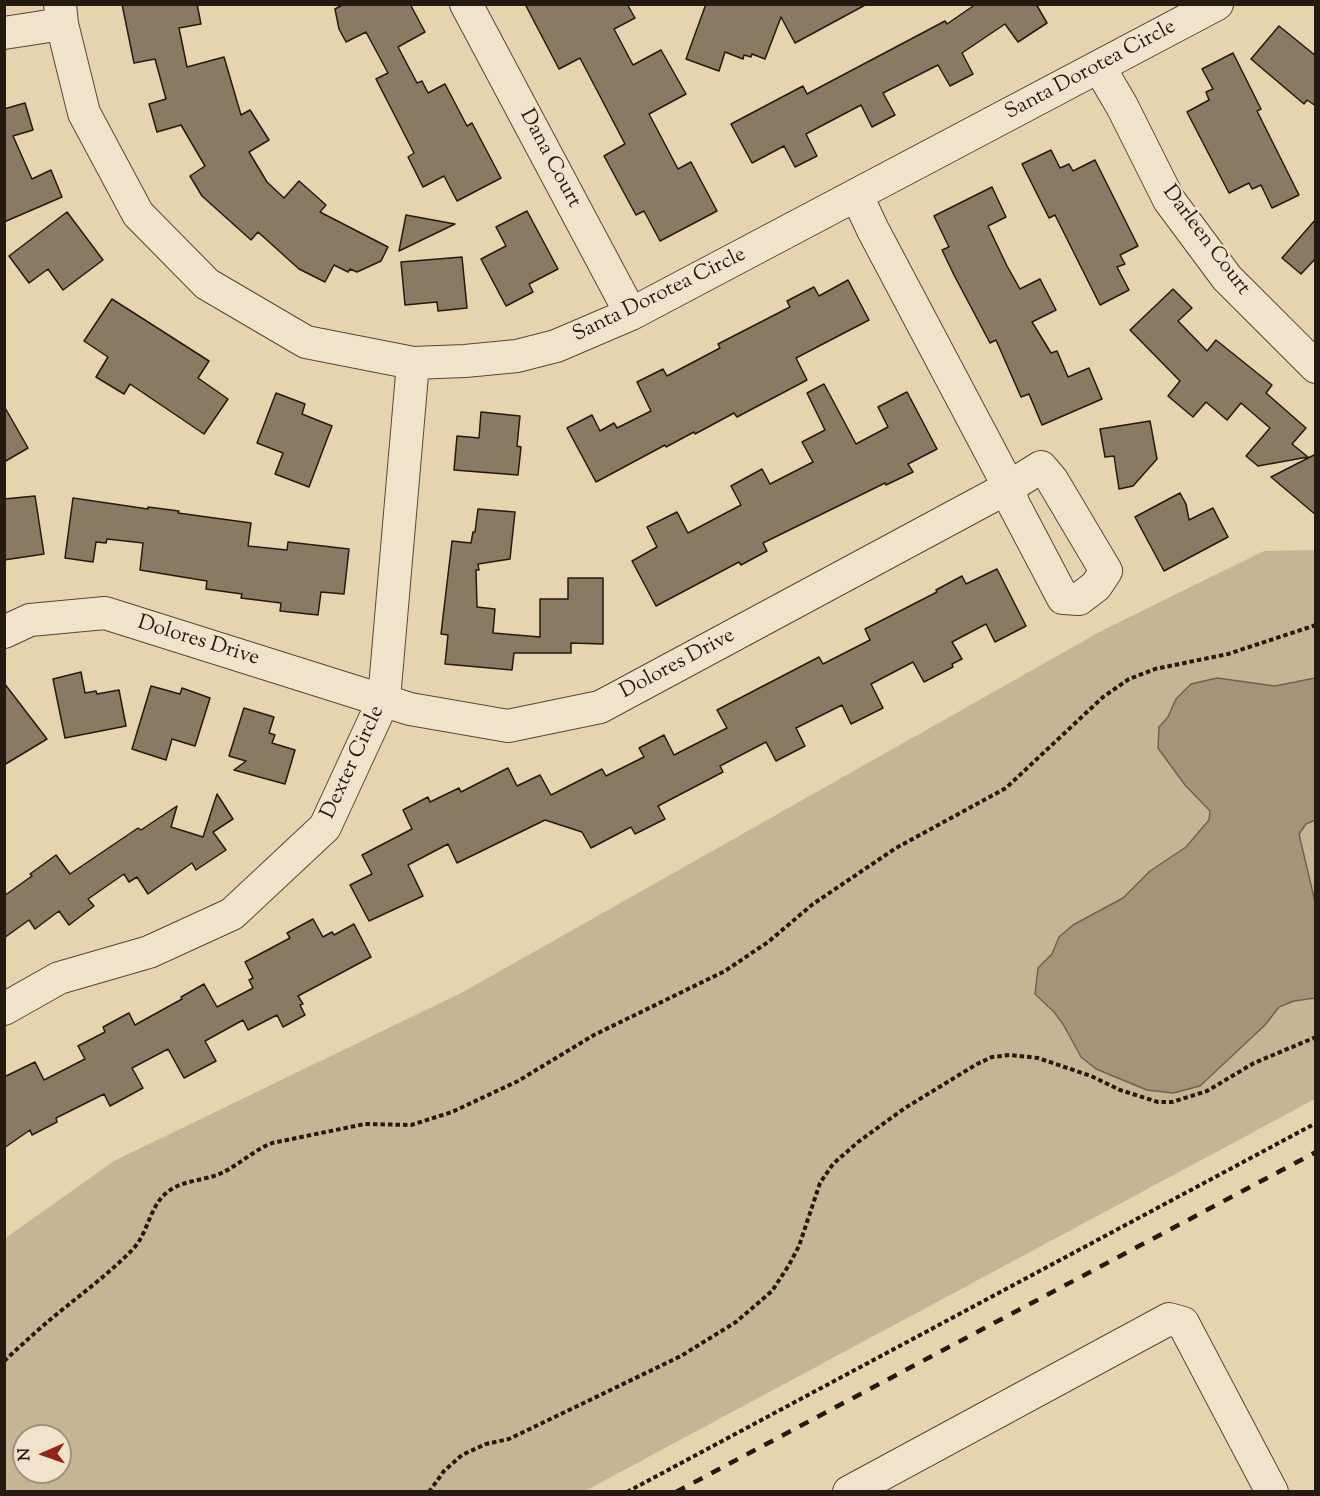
<!DOCTYPE html>
<style>
body{margin:0}
#map{position:relative;width:1320px;height:1496px;overflow:hidden;background:#e8d3af;font-family:"Sorts Mill Goudy",serif}
canvas{display:block}
.frame{position:absolute;inset:0;border:6px solid #241a11;pointer-events:none}
.north{position:absolute;left:12px;top:1424px;width:60px;height:60px;box-sizing:border-box;background:#f0e2cb;border:2px solid #9e9281;border-radius:50%;rotate:268deg;font-size:16px;font-weight:700;line-height:24px;text-align:center;color:#241a11}
.north::after{content:'';display:block;margin:auto;width:21px;height:27px;background:#8f2418;clip-path:polygon(50% 0,100% 100%,50% 72%,0 100%)}
</style>
<div id="map">
<canvas width="1320" height="1496"></canvas>
<div class="frame"></div>
<div class="north">N</div>
</div>
<script>
const context = document.querySelector('canvas').getContext('2d');
context.lineJoin = 'round';
function fill(path, color) { context.fillStyle = color; context.fill(path, 'evenodd'); }
function stroke(path, color, width, dash) { context.strokeStyle = color; context.lineWidth = width; context.lineCap = dash ? 'butt' : 'round'; context.setLineDash(dash || []); context.stroke(path); }
function label(font, color, halo, rows, align = 'center') {
  context.font = font + ' "Sorts Mill Goudy",serif'; context.lineWidth = 4.5; context.setLineDash([]); context.textBaseline = 'middle'; context.strokeStyle = halo; context.fillStyle = color; for (const [text, x, y, turn = 0] of rows) {
    context.save(); context.translate(x, y); context.rotate((+turn || 0) * Math.PI / 180); context.textAlign = isNaN(turn) ? turn : align; if (halo) context.strokeText(text, 0, 0); context.fillText(text, 0, 0); context.restore();
  }
}
fill(new Path2D(`
 M 1315,550 L 1315,1099 L 585,1491 L 5,1491 L 4,1239 L 114,1161 L 463,992 L 1103,630 L 1264,551 ZM 24,1436 L 60,1436 L 60,1472 L 24,1472 Z`), '#c7b494');
const water = new Path2D(`
 M 1217,678 L 1275,686 L 1315,678 L 1315,820 L 1306,824 L 1299,834 L 1315,902 L 1315,998 L 1294,1001 L 1279,1007 L 1265,1025 L 1200,1086 L 1173,1093 L 1147,1090 L 1096,1069 L 1081,1057 L 1063,1024 L 1054,1012 L 1035,994 L 1038,968 L 1052,954 L 1059,937 L 1073,925 L 1123,898 L 1150,871 L 1186,847 L 1209,820 L 1210,811 L 1185,785 L 1158,748 L 1159,727 L 1168,717 L 1176,699 L 1191,684 Z`);
fill(water, '#a59479');
stroke(water, '#71634f', 1.5);
const building = new Path2D(`
 M 122,4 L 197,4 L 201,24 L 179,28 L 187,67 L 224,57 L 241,115 L 250,110 L 269,140 L 249,152 L 267,182 L 284,198 L 299,181 L 326,205 L 320,212 L 388,247 L 381,261 L 357,272 L 350,269 L 348,272 L 334,265 L 325,282 L 299,269 L 258,232 L 251,240 L 202,196 L 190,176 L 205,166 L 181,125 L 157,132 L 149,104 L 166,99 L 155,59 L 134,63 Z
 M 344,4 L 410,4 L 425,32 L 398,47 L 417,83 L 422,81 L 428,93 L 445,84 L 467,126 L 472,123 L 501,178 L 457,201 L 444,176 L 423,187 L 408,157 L 414,153 L 376,79 L 388,73 L 366,32 L 346,42 L 339,29 L 335,9 Z
 M 525,4 L 627,4 L 635,18 L 614,29 L 633,65 L 661,50 L 686,94 L 649,114 L 678,169 L 691,162 L 717,211 L 660,241 L 644,211 L 636,215 L 604,156 L 625,144 L 580,58 L 559,69 Z
 M 706,4 L 867,4 L 795,43 L 781,17 L 765,59 L 752,54 L 751,57 L 744,55 L 743,59 L 725,52 L 719,71 L 686,59 Z
 M 976,4 L 1036,4 L 1047,23 L 1018,42 L 1005,24 L 962,53 L 973,74 L 950,86 L 938,65 L 883,93 L 895,115 L 872,127 L 861,105 L 806,134 L 817,156 L 795,167 L 784,146 L 752,163 L 731,124 L 803,86 L 807,94 L 945,21 L 947,24 Z
 M 1279,26 L 1316,56 L 1316,106 L 1307,100 L 1304,104 L 1251,59 Z
 M 1233,53 L 1261,109 L 1257,111 L 1299,195 L 1272,208 L 1261,185 L 1252,189 L 1249,183 L 1229,193 L 1187,112 L 1209,100 L 1206,92 L 1213,89 L 1202,69 Z
 M 25,103 L 33,130 L 13,136 L 32,179 L 51,170 L 62,197 L 4,222 L 4,109 Z
 M 1051,150 L 1060,168 L 1069,164 L 1073,171 L 1095,160 L 1138,246 L 1120,255 L 1125,264 L 1117,267 L 1129,290 L 1100,305 L 1055,215 L 1049,218 L 1022,164 Z
 M 992,187 L 1006,217 L 988,226 L 1007,266 L 1020,289 L 1040,279 L 1056,310 L 1032,322 L 1051,353 L 1057,351 L 1068,377 L 1089,368 L 1102,399 L 1042,425 L 1029,394 L 1021,397 L 996,340 L 990,343 L 954,275 L 942,250 L 949,247 L 934,216 Z
 M 527,211 L 558,269 L 529,284 L 533,292 L 506,306 L 481,259 L 506,246 L 496,227 Z
 M 67,212 L 103,260 L 63,290 L 48,269 L 29,283 L 9,256 Z
 M 406,215 L 455,224 L 399,251 Z
 M 1316,219 L 1316,258 L 1301,274 L 1282,258 Z
 M 462,257 L 467,308 L 438,311 L 437,302 L 405,305 L 401,262 Z
 M 848,280 L 869,320 L 796,358 L 807,380 L 737,417 L 734,413 L 695,434 L 694,432 L 666,447 L 665,445 L 596,482 L 567,428 L 592,415 L 600,431 L 614,423 L 617,428 L 651,411 L 637,382 L 663,369 L 667,376 L 720,348 L 718,344 L 790,307 L 787,301 L 814,287 L 819,296 Z
 M 1173,289 L 1192,308 L 1178,321 L 1207,351 L 1216,340 L 1272,385 L 1266,393 L 1306,428 L 1292,444 L 1308,457 L 1258,466 L 1246,456 L 1270,428 L 1241,403 L 1227,420 L 1206,402 L 1193,417 L 1168,396 L 1180,381 L 1130,330 Z
 M 112,299 L 209,361 L 198,378 L 228,399 L 204,434 L 130,384 L 124,394 L 96,377 L 108,357 L 84,341 Z
 M 824,384 L 856,444 L 888,427 L 878,407 L 907,392 L 937,449 L 908,464 L 913,472 L 886,485 L 885,483 L 763,543 L 767,551 L 741,565 L 739,562 L 656,606 L 632,561 L 657,547 L 647,527 L 677,512 L 688,533 L 741,505 L 731,486 L 762,469 L 770,484 L 813,462 L 802,442 L 825,430 L 807,393 Z
 M 276,393 L 305,404 L 302,414 L 332,426 L 309,487 L 275,474 L 283,453 L 257,443 Z
 M 4,406 L 28,448 L 4,462 Z
 M 481,412 L 520,416 L 517,446 L 521,447 L 518,475 L 454,470 L 457,436 L 479,438 Z
 M 1150,421 L 1157,459 L 1133,486 L 1119,489 L 1114,456 L 1105,457 L 1100,429 Z
 M 1316,454 L 1316,515 L 1271,477 Z
 M 1180,493 L 1186,504 L 1189,520 L 1213,508 L 1228,537 L 1164,571 L 1135,517 Z
 M 35,496 L 44,554 L 4,560 L 4,499 Z
 M 73,498 L 148,509 L 148,507 L 179,511 L 178,513 L 251,523 L 248,546 L 287,550 L 288,542 L 349,549 L 344,594 L 321,592 L 318,615 L 280,611 L 281,603 L 241,598 L 242,594 L 206,589 L 207,581 L 140,570 L 143,543 L 107,539 L 106,543 L 96,542 L 93,562 L 65,558 Z
 M 478,509 L 515,512 L 510,559 L 478,564 L 479,570 L 476,570 L 477,607 L 495,609 L 493,633 L 540,637 L 540,599 L 568,599 L 568,578 L 603,578 L 603,644 L 571,643 L 571,653 L 514,653 L 512,670 L 445,664 L 448,635 L 441,634 L 452,541 L 471,543 L 473,532 L 475,532 Z
 M 997,569 L 1026,626 L 995,642 L 986,624 L 952,642 L 962,659 L 952,664 L 953,667 L 924,682 L 913,662 L 871,684 L 883,708 L 851,724 L 842,705 L 796,728 L 805,746 L 776,761 L 766,742 L 720,766 L 723,772 L 658,806 L 665,819 L 635,834 L 631,827 L 591,848 L 582,832 L 545,820 L 457,863 L 448,844 L 408,865 L 423,896 L 369,921 L 350,885 L 372,874 L 362,855 L 412,829 L 403,810 L 428,797 L 430,802 L 459,788 L 461,792 L 508,768 L 517,786 L 540,775 L 551,795 L 602,769 L 606,776 L 644,757 L 639,748 L 664,735 L 674,755 L 727,728 L 717,710 L 819,657 L 823,664 L 870,640 L 865,629 L 937,592 L 936,590 L 962,576 L 966,584 Z
 M 81,672 L 85,693 L 96,691 L 97,694 L 119,690 L 126,726 L 65,738 L 53,679 Z
 M 4,683 L 47,739 L 4,765 Z
 M 151,686 L 180,694 L 182,688 L 210,698 L 195,746 L 172,739 L 166,760 L 132,749 Z
 M 244,708 L 274,717 L 269,733 L 275,735 L 272,743 L 295,750 L 285,784 L 234,770 L 246,761 L 229,756 Z
 M 217,794 L 233,819 L 213,832 L 226,850 L 196,870 L 192,863 L 148,894 L 137,877 L 129,882 L 124,874 L 88,899 L 94,906 L 69,925 L 59,911 L 35,929 L 29,920 L 4,938 L 4,896 L 32,876 L 30,874 L 56,855 L 70,874 L 138,828 L 141,830 L 177,806 L 171,827 L 203,837 Z
 M 313,919 L 323,937 L 332,932 L 334,935 L 354,924 L 371,957 L 298,996 L 303,1004 L 300,1005 L 305,1015 L 283,1027 L 277,1015 L 248,1030 L 243,1020 L 205,1041 L 216,1061 L 184,1078 L 168,1049 L 132,1068 L 143,1088 L 110,1106 L 104,1094 L 56,1118 L 57,1122 L 32,1135 L 30,1130 L 4,1148 L 4,1077 L 35,1062 L 44,1080 L 85,1059 L 78,1046 L 105,1032 L 103,1027 L 129,1013 L 135,1025 L 182,999 L 181,997 L 204,984 L 217,1007 L 253,988 L 249,980 L 253,978 L 245,962 L 290,938 L 287,933 Z`);
fill(building, '#8a7a63');
stroke(building, '#241a11', 1.5);
const minor = new Path2D(`
 M 60,4 L 62,24 L 84,113 L 138,214 L 207,284 L 306,342 L 413,363 L 465,361 L 517,356 L 556,346 L 631,314 L 1217,4
 M 466,4 L 631,314
 M 4,33 L 62,24
 M 1099,67 L 1122,106 L 1169,200 L 1227,278 L 1316,367
 M 1041,467 L 1052,480 L 1106,571 L 1096,586 L 1079,599 L 1063,598 L 1013,503 L 1009,487 Z
 M 4,632 L 30,620 L 105,613 L 410,709 L 508,726 L 600,707 L 1009,487 L 873,230 L 857,196
 M 4,1009 L 59,978 L 149,952 L 232,914 L 325,827 L 384,699 L 413,363
 M 849,1492 L 1169,1319 L 1183,1323 L 1272,1492`);
stroke(minor, '#554838', 34);
stroke(new Path2D(`
 M 4,1361 C 25,1342 45,1323 67,1306 C 89,1288 113,1270 133,1249 C 148,1233 149,1209 165,1194 C 179,1181 200,1181 217,1175 C 237,1167 252,1151 272,1143 L 365,1124 L 411,1125 L 452,1112 L 518,1081 L 594,1035 L 725,971 L 768,942 L 813,904 L 896,848 L 1006,788 L 1103,697 L 1129,679 L 1155,669 L 1228,654 L 1316,625
 M 429,1492 L 444,1471 L 462,1455 L 486,1444 L 509,1439 L 563,1413 L 681,1356 L 736,1322 L 772,1291 L 789,1265 L 799,1246 L 820,1183 L 833,1164 L 858,1142 L 905,1108 L 977,1064 L 992,1057 L 1010,1055 L 1038,1058 L 1091,1076 L 1120,1090 L 1158,1102 L 1172,1102 L 1207,1091 L 1254,1063 L 1316,1037
 M 627,1492 L 1316,1123`), '#241a11', 4, [4.5, 3]);
stroke(minor, '#f0e2cb', 32);
stroke(new Path2D(`
 M 676,1492 L 1316,1152`), '#241a11', 4.5, [10, 10]);
label('21px', '#241a11', '#f0e2cb', [
 ["Santa Dorotea Circle",1091,71,-28],
 ["Dana Court",549,159,62],
 ["Darleen Court",1205,241,53],
 ["Santa Dorotea Circle",660,296,-26],
 ["Dolores Drive",198,642,17],
 ["Dolores Drive",678,665,-28],
 ["Dexter Circle",354,763,-65]
]);
</script>
